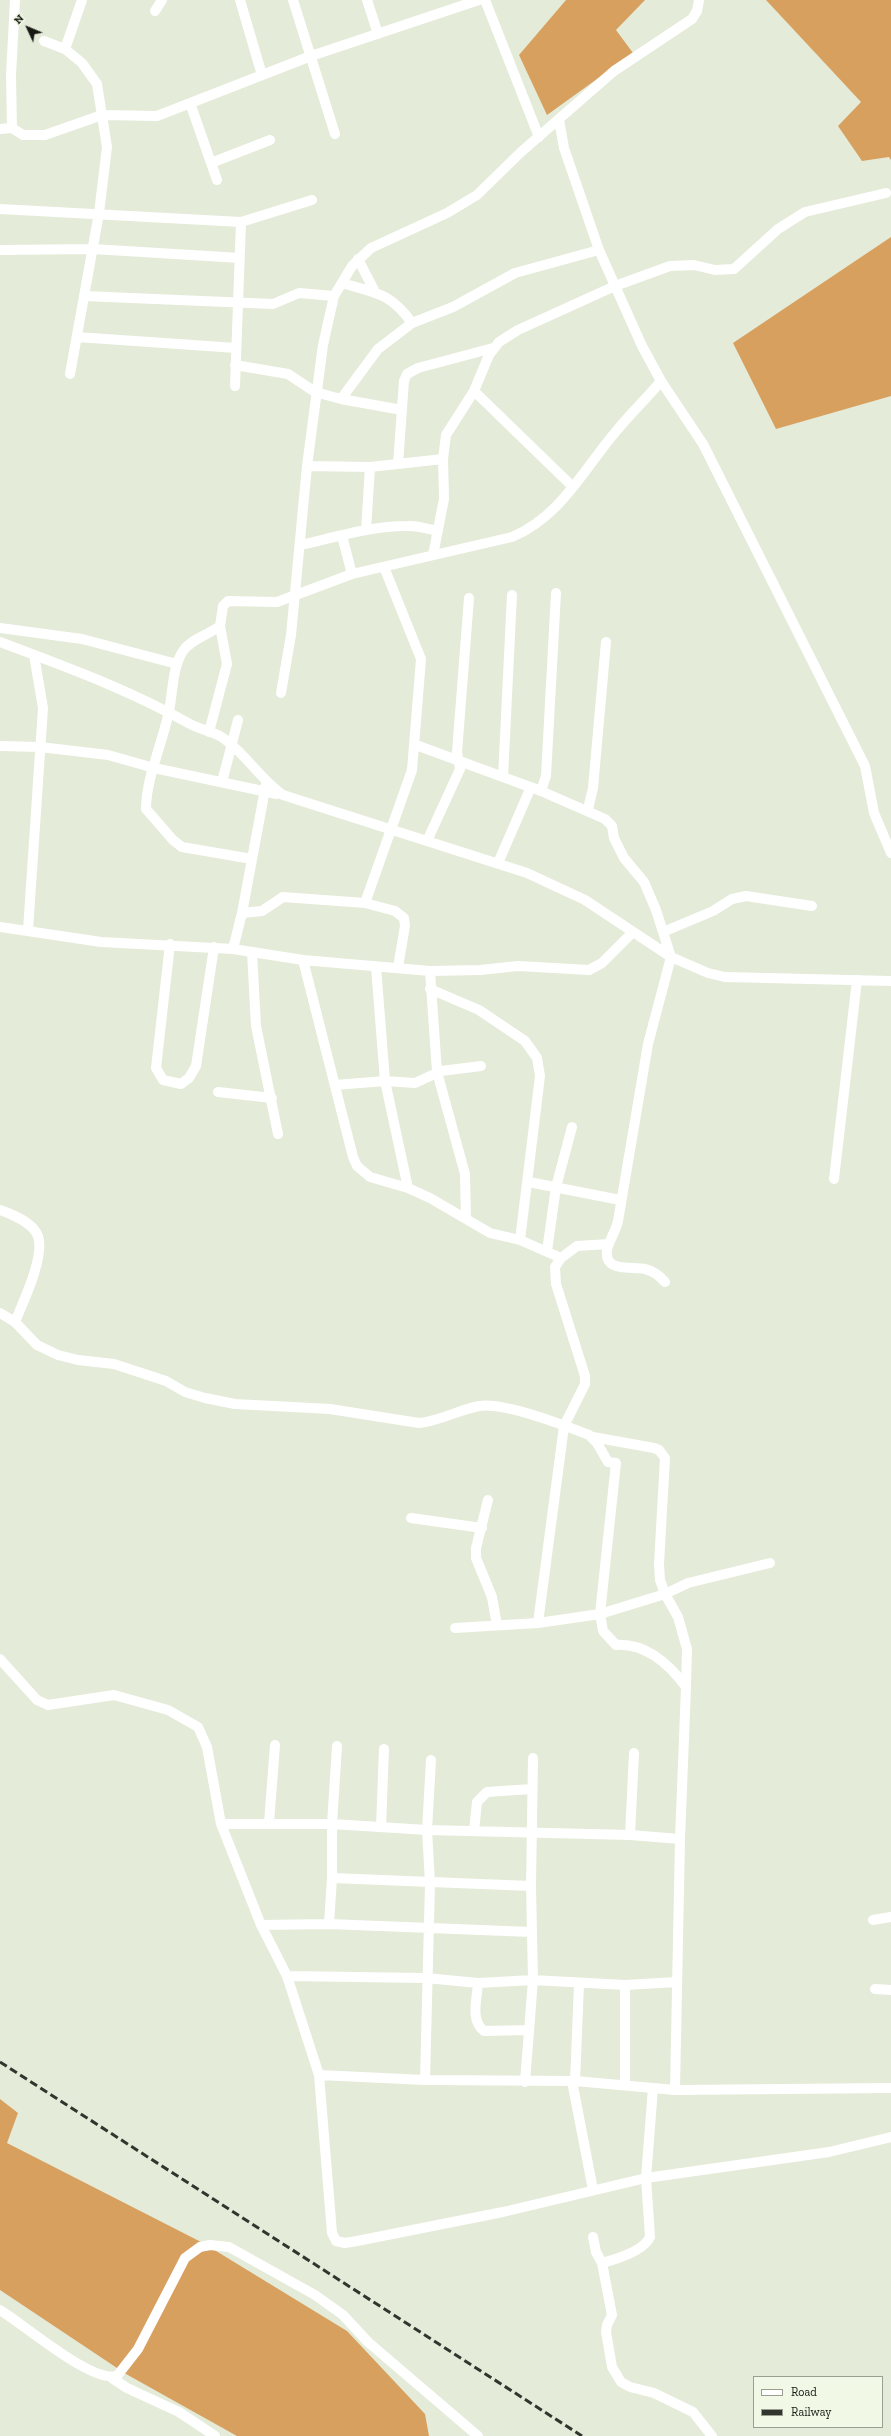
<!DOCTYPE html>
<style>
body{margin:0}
#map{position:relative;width:891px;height:2436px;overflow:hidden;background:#e4ebd8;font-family:"Zilla Slab",serif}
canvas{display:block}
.legend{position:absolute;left:753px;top:2376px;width:130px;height:52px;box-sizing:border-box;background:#f1f8e5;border:1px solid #9a9f91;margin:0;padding:5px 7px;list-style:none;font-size:12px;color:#171913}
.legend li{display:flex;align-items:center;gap:8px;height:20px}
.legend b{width:20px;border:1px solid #9a9f91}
.north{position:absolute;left:8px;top:8px;width:40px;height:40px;-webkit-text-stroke:3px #f1f8e5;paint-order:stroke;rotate:314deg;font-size:11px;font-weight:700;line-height:16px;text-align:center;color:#171913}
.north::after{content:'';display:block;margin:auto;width:14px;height:18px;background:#171913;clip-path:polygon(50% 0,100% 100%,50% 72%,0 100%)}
</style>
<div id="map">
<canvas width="891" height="2436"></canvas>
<ul class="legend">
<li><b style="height:5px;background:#fff"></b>Road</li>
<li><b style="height:5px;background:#32352d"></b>Railway</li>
</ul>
<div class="north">N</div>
</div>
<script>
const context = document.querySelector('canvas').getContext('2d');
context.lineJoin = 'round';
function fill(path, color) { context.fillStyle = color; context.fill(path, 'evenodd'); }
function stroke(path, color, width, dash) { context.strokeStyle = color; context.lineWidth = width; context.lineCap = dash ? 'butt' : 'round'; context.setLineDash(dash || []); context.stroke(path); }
fill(new Path2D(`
 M 566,0 L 645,0 L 616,30 L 633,53 L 547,115 L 519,55 Z
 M 766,0 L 891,0 L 891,160 L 889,157 L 862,161 L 838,126 L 861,102 Z
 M 891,237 L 891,396 L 776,429 L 733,343 Z
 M 0,2099 L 18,2113 L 7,2143 L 203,2243 L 347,2331 L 425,2414 L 429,2436 L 237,2436 L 126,2374 L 0,2290 Z`), '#d8a05f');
stroke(new Path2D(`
 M 240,0 L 262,75
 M 293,0 L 335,134
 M 367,0 L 378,34
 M 485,0 L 539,137
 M 155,11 L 162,0
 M 44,41 L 65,49 L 82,63 L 97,84 L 107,147 L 99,213 L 70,374
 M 65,49 L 82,0
 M 190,103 L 217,180
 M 559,120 L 564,148 L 599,250 L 642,346 L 661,381 L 703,444 L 865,766 L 874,813 L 891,853
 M 12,128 L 11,75 L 15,0
 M 0,129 L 12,128 L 23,135 L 45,135 L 102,115 L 157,116 L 311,56 L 479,0
 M 211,163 L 270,140
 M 0,209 L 241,222 L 312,200
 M 0,250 L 93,249 L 240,258
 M 358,259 L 374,290
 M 342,283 C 375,293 390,292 412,323
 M 84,296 L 273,304 L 299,293 L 334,296
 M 77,337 L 236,348
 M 235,365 L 288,374 L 315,392 L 341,399 L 402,410
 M 235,386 L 241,222
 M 474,391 L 573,487
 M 341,399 L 378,349 L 412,323 L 453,307 L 515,273 L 599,250
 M 398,464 L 404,381 L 407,374 L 418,368 L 493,348
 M 307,466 L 370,467 L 443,459
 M 366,530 L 370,467
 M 342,536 L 352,574
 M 301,545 C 336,537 371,526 407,526 C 417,525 428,529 438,531
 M 433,555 L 444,499 L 443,459 L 446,435 L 474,391 L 489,355 L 499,342 L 518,330 L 615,286 L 670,266 L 694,265 L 715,270 L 734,269 L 778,229 L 805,212 L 886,193
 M 384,567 L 421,659 L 412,770 L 365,903 L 395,911 L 404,918 L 405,926 L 398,967
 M 0,628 L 82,639 L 177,664
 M 0,642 C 66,667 128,689 190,724 C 201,730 213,731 223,738 C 246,754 260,779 283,795 L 527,873 L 585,900 L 671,957 L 708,973 L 725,977 L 891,981
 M 281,693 L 291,635 L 307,466 L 323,345 L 334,296 L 352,266 L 371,248 L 447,213 L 477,195 L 521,152 L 614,71 L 692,19 L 697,11 L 699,0
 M 209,732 L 227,664 L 220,626
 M 416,745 L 541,791 L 605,819 L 612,826 L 614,838 L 624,858 L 644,882 L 656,910 L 671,957 L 648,1044 L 618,1221 C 616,1231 609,1240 607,1250 C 604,1273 631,1266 645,1269 C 654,1271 659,1275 665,1282
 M 0,746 L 40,747 L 108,755 L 154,768 L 277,794
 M 503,777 L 512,595
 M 222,782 L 238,720
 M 541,791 L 546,776 L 556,593
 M 588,809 L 593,788 L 606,642
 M 427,841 L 460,769 L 457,752 L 469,598
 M 252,859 L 182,847 L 173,840 L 146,809 C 146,778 163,742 169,711 C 173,692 172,668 183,651 C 191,639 208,635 220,626 L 223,606 L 228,601 L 277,602 L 352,574 L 512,537 C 562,516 584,468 618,429 C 632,412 647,398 661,381
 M 498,863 L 531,787
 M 242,913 L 262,911 L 283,897 L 365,903
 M 0,927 L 101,942 L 233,949 L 303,960 L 430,971 L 480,970 L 518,966 L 589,970 L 602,963 L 632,933
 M 28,930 L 43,708 L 34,655
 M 663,932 L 713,911 L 732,899 L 746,896 L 812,906
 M 170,944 L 156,1068 L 163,1080 L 181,1084 L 189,1078 L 196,1066 L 214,947
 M 233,949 L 242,913 L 266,784
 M 252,952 L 256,1026 L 278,1134
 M 303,960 L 353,1157 L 357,1166 L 370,1177 L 408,1188 L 430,1198 L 490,1233 L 520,1240 L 561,1258
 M 376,967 L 385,1081 L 408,1188
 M 430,971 L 437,1072 L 465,1174 L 466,1219
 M 430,989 L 479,1010 L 525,1041 L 537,1058 L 540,1076 L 520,1240
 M 335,1085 L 385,1081 L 415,1083 L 441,1071 L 481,1066
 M 218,1092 L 272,1098
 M 834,1179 L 857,980
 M 529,1182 L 620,1200
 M 0,1210 C 12,1214 33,1223 38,1236 C 45,1257 23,1302 15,1322
 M 547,1251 L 556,1187 L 572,1127
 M 0,1313 L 15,1322 L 37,1345 L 58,1355 L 78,1360 L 114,1364 L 166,1381 L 185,1392 L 205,1398 L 235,1404 L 330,1409 L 419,1423 C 440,1421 458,1410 479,1406 C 504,1402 563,1425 589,1435 L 597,1443 L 608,1462 L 616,1463 L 600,1614 L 603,1631 L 616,1645 C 646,1643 669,1664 686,1687 L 680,1839 L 675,2090
 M 593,1437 L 654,1448 L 659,1450 L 665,1458 L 659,1564 L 660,1580 L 665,1594 L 678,1617 L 687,1649 L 686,1687
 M 488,1500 L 476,1548 L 476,1558 L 492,1597 L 497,1625
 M 411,1518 L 482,1528
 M 538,1623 L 564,1426 L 585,1384 L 585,1376 L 556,1284 L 555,1267 L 561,1258 L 577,1246 L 609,1244
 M 455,1628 L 538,1623 L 600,1614 L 665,1594 L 688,1583 L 770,1563
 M 0,1659 L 37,1700 L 48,1705 L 114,1695 L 168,1710 L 198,1727 L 207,1747 L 221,1824 L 261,1925 L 287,1976 L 319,2075 L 332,2233 L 336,2241 L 345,2243 L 357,2241 L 503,2212 L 646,2178 L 829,2152 L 891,2137
 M 337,1746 L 332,1824 L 332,1878 L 531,1886
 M 269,1823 L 275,1745
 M 221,1824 L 332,1824 L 427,1830 L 630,1835 L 680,1839
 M 381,1827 L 384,1749
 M 474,1831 L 477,1802 L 487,1792 L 532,1789
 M 630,1835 L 634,1753
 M 873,1920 L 891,1917
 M 329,1924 L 332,1878
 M 261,1925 L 329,1924 L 531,1932
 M 287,1976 L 426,1978 L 478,1983 L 533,1980 L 625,1985 L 676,1982
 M 478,1983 C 477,2000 470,2020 484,2031 L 528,2030
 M 875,1989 L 891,1990
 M 319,2075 L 425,2080 L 575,2081 L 675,2090 L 891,2088
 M 425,2080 L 430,1883 L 427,1830 L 431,1760
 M 572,2081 L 593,2190
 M 575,2081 L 579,1984
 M 525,2082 L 533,1980 L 531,1886 L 533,1758
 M 625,2085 L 625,1985
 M 593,2237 L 596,2252 L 602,2263 L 612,2315 L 607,2325 L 606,2332 L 612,2367 L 621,2382 L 630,2387 L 654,2393 L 693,2412 L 712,2436
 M 602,2263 C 617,2259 644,2251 650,2237 L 646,2178 L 653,2088
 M 0,2310 C 25,2325 91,2383 117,2376 L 138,2349 L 185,2258 L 200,2247 L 210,2245 L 229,2247 L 315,2295 L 343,2315 L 368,2342 L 478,2436
 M 112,2378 L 127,2388 L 179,2412 L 215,2436`), '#fff', 10);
stroke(new Path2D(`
 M 0,2062 L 582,2436`), '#32352d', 3, [8, 4]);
</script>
